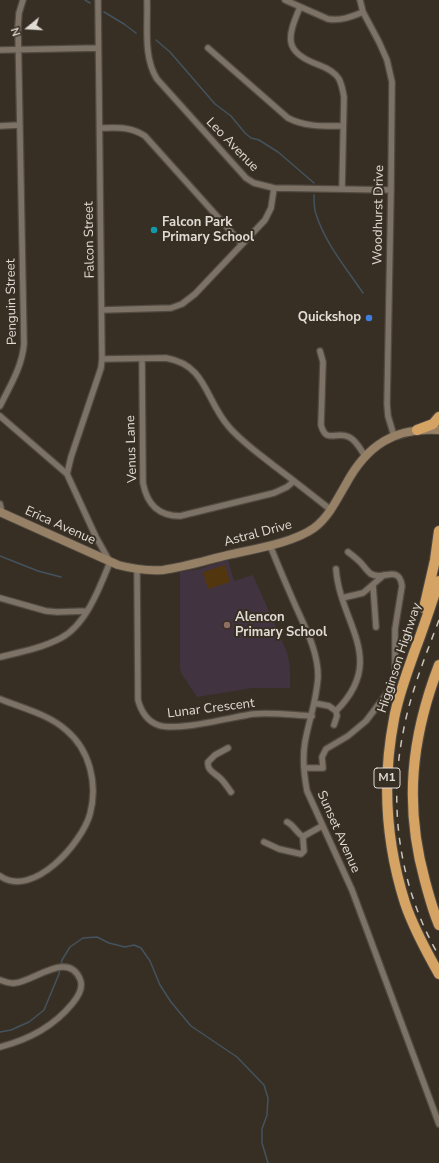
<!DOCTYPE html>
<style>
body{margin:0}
#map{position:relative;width:439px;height:1163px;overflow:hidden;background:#382f24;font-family:"Nunito Sans",sans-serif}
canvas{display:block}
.north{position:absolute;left:8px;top:8px;width:40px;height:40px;-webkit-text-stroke:3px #382f24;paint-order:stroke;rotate:252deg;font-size:11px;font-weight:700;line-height:16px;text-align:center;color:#e0dbd4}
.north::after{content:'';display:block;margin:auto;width:14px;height:18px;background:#e0dbd4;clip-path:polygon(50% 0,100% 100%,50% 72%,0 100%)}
</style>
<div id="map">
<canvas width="439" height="1163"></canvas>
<div class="north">N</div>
</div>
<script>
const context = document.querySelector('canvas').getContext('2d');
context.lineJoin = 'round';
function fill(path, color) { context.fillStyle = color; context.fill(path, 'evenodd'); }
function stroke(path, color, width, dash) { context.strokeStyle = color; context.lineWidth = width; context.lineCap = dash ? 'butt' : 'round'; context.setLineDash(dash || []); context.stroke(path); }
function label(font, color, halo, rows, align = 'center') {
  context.font = font + ' "Nunito Sans",sans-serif'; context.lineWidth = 4; context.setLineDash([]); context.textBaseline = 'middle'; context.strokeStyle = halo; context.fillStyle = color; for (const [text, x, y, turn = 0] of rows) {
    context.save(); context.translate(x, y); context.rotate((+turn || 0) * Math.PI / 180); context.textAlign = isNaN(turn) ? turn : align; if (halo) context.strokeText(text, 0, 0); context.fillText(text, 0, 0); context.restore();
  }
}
fill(new Path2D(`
 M 228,559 L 234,581 L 253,575 L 287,652 L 290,667 L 290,688 L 252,688 L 197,697 L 181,673 L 180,668 L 180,572 L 200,569 Z`), '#413340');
fill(new Path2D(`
 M 225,565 L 230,582 L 208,589 L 203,572 Z`), '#52370e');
stroke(new Path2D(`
 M 85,0 L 90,3
 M 104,12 L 124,24 L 136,33
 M 156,40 L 170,52 L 215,104 L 231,116 L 245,133 L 251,138 L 259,140 L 278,152 L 314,183
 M 314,195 C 314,201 314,209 316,214 C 325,243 346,268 363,293
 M 0,556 L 38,571 L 61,577
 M 0,1032 L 11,1030 L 29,1022 L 44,1010 L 59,974 L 62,960 L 70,947 L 83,938 L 97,937 L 109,943 L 125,947 L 134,945 L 141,948 L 150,961 L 160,985 L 171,1002 L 191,1026 L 237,1057 L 264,1085 L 268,1098 L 267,1115 L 262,1129 L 262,1143 L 268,1163`), '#43535f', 1.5);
const street = new Path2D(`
 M 147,0 C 148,26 143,57 157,79 L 246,178 L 254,183 L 274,188 L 391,190
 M 285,0 L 328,19 C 341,21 351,17 363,12
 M 360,0 L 363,12 L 379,42 L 387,60 L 392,82 L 391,190 L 387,404 L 388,416 L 394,436
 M 300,7 C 287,38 283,52 319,65 C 327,68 335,72 339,79 C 342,85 343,91 344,97 L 342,189
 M 208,48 L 288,118 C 305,127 324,126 343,126
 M 0,50 L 98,48
 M 0,126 L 19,125
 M 100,128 C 117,128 130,126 145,136 L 242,244
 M 102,310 L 171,308 L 182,304 L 195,294 L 265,220 L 271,208 L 274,188
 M 320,351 L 323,362 L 321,425 C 326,444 336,431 349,437 C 356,440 361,450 365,456
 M 102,359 L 166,358 C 207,365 205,400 229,427 C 242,442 258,453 273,465 C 293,480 312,495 331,510
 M 142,359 L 143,483 C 147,504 158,516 180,516 L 274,493 L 287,487 L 294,481
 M 0,406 C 10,386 22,367 24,344 L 18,27 L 19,13 L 23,0
 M 0,416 L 67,474 L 96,537 L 110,562 C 100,587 86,625 61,638 C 42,648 21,652 0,657
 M 67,474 L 71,457 L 101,368 L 102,359 L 98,0
 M 0,504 L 2,513
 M 270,545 C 278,566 287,586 296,607 C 306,629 318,652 318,676 C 317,699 309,720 305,742 C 302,759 304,775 307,791 L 352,890 L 439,1124
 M 137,570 L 138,700 C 141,711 147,721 158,725 C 176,732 232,717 253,714 C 272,712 292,715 312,716
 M 373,585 L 376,627
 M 0,598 L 46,611 L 57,612 L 87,611
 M 342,598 L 363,593 L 384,575
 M 0,699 C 22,708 48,714 66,730 C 90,750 98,784 90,814 C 82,843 33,899 0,876
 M 314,703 L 329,706 L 336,711 L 337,716 L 334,725
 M 336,711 C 388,659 340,624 336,569
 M 228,748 L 215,755 L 208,762 C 207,771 215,773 221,779 C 225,783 228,788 231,792
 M 304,768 L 323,768 L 322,757 L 326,749 L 348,736 L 366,721 L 391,688 L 395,675 L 395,629 L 402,586 C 399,564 383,581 371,574 C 367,571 364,566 360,562 C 356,558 352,555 348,552
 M 287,822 C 294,825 297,834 304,837
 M 264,842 L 279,849 L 301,854 L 304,851 L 303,839 L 304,836 L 322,826
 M 0,980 C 5,982 9,984 15,983 C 33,982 68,950 80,979 C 84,988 78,997 72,1004 C 54,1026 27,1040 0,1047`);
const secondary = new Path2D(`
 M 0,512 L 118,565 C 133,569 148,571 163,570 C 185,567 207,560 228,555 C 254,549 293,543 314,528 C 329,517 337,499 346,484 C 367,445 395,427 439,430`);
const highway = new Path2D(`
 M 417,430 L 433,424 L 439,417
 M 439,581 C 431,604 424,627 415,650 C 407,673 398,696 394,719 C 382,781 386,843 405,903 C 413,927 426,951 439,974
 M 424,608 L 435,560 L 439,531
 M 439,665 C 411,738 404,805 425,881 C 429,896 433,911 439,925`);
stroke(street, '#514a41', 8);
stroke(secondary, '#514a41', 10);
stroke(highway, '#514a41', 12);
stroke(street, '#7c7266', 5.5);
stroke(secondary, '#978166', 8);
stroke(highway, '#d5a465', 10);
stroke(new Path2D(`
 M 439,620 C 425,657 410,694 403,733 C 388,808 400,889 439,956`), '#c9c3bc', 1.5, [7, 7]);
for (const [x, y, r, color] of [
 [154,230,4,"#0f9aa8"],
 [369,318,4,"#3f7fe0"],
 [227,625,4,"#8d6e63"]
]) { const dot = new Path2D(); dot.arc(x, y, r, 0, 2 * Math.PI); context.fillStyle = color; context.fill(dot); stroke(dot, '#382f24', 1.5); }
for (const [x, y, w] of [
 [387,778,26]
]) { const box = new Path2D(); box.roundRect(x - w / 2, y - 10, w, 20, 3); context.fillStyle = '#382f24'; context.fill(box); stroke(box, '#e0dbd4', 1); }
label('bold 12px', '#e0dbd4', null, [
 ["M1",387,778]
]);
label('13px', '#e0dbd4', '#382f24', [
 ["Leo Avenue",232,145,46],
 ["Woodhurst Drive",379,215,-89],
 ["Falcon Street",90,240,-91],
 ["Penguin Street",12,302,-91],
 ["Venus Lane",132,449,-92],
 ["Erica Avenue",60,526,24],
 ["Astral Drive",258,534,-15],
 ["Higginson Highway",400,658,-72],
 ["Lunar Crescent",211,709,-7],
 ["Sunset Avenue",338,832,66]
]);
label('bold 13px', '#e0dbd4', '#382f24', [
 ["Falcon Park",162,223],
 ["Primary School",162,238],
 ["Quickshop",361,318,"right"],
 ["Alencon",235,618],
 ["Primary School",235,633]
], 'left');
</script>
